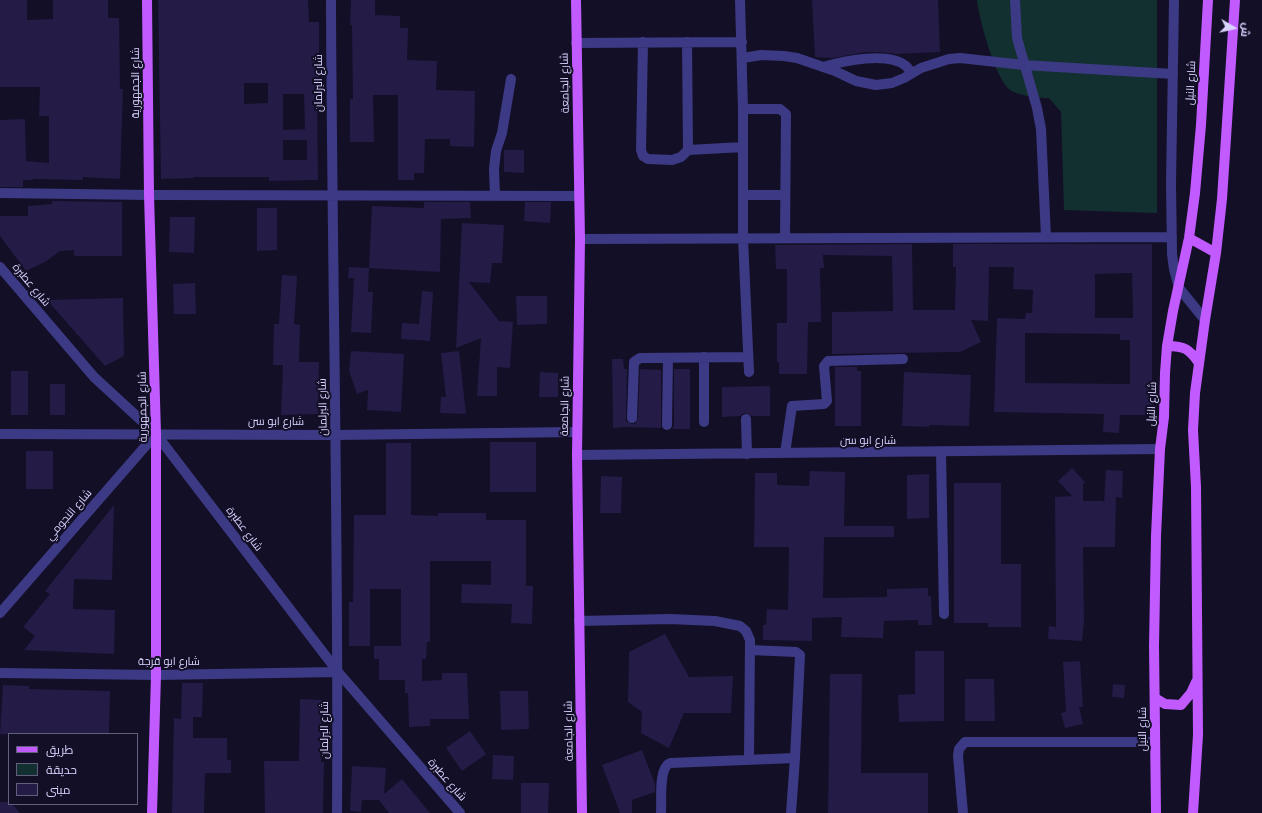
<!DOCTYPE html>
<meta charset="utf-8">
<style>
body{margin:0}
#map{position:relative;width:1262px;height:813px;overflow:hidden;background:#130f26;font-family:"PT Sans",Cairo,sans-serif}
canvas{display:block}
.legend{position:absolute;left:8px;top:733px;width:130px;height:72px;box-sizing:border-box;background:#130f26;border:1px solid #625e7d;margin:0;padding:5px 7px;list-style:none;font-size:12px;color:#d9d4ff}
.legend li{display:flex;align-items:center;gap:8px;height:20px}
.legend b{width:20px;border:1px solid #625e7d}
.north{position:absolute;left:1214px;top:8px;width:40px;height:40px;-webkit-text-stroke:3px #130f26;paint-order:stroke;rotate:99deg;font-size:11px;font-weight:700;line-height:16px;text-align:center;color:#d9d4ff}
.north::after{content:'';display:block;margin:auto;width:14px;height:18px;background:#d9d4ff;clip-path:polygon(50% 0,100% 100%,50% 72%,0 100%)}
</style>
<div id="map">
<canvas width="1262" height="813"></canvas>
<ul class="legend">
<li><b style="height:5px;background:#c25bff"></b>طريق</li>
<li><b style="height:11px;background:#12302f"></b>حديقة</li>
<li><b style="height:11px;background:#241b47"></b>مبنى</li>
</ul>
<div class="north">ش</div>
</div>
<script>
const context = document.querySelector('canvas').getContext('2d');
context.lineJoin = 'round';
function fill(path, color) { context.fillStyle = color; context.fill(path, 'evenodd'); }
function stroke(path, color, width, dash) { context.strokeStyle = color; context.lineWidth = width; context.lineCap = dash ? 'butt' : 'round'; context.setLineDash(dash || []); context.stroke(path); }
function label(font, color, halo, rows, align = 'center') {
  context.font = font + ' "PT Sans",Cairo,sans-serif'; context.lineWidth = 4; context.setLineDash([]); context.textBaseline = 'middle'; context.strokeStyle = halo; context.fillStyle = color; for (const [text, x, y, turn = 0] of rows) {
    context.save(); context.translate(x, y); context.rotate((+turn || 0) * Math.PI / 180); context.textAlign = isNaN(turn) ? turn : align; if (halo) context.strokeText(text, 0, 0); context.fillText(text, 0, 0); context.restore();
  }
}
fill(new Path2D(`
 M 977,0 L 1157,0 L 1157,213 L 1064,210 L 1061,112 L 1049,98 C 1041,99 1017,95 1010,90 C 995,78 979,19 977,0 Z`), '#12302f');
fill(new Path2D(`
 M 0,0 L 27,0 L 27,20 L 53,19 L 53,0 L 108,0 L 108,18 L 119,18 L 120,89 L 123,89 L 120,179 L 83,177 L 83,180 L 33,179 L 33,180 L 23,180 L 23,187 L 0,187 L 0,120 L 25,119 L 26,161 L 49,163 L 49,116 L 39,116 L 40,87 L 0,87 Z
 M 158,0 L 308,0 L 309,22 L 319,22 L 319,83 L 317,83 L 318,180 L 269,181 L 269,177 L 194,177 L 194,178 L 161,179 ZM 244,83 L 268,83 L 268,103 L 244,104 ZM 283,94 L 304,94 L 305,129 L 283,130 ZM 283,140 L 307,140 L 307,160 L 283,160 Z
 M 351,0 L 375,0 L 375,15 L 400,16 L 400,28 L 408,28 L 407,60 L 437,61 L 436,90 L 475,91 L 474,147 L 450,146 L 450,139 L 425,139 L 424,173 L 414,173 L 414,180 L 398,180 L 398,95 L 373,95 L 374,142 L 350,142 L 350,99 L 353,99 L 352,25 L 350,25 Z
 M 812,0 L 938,0 L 940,52 L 896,54 L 878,52 L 865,52 L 833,58 L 815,57 Z
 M 504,150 L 524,150 L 524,173 L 504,172 Z
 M 52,201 L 122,202 L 122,256 L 74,256 L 74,250 L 60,251 L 45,262 L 26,271 L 0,236 L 0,216 L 28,216 L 28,206 L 52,204 Z
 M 424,202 L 470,202 L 471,218 L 441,219 L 440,272 L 369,268 L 372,206 L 424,208 Z
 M 525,202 L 551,202 L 550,223 L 524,221 Z
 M 257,208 L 277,208 L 277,250 L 257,251 Z
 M 170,217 L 195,217 L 194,253 L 169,252 Z
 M 462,223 L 504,225 L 502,263 L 492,263 L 490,283 L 469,282 L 499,321 L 513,322 L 510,368 L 497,367 L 497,396 L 477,396 L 481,338 L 456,348 Z
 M 912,244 L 913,310 L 955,310 L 956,267 L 953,267 L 953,244 L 1152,244 L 1152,415 L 1120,415 L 1119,433 L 1103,432 L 1104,414 L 994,412 L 997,318 L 1025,319 L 1026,313 L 1032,313 L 1033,290 L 1013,289 L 1014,267 L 989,267 L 988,321 L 971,320 L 981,342 L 960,352 L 832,354 L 832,312 L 893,311 L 892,256 L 823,255 L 824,268 L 820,268 L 821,322 L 808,322 L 807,374 L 779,374 L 779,362 L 777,362 L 777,323 L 787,323 L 787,269 L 776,269 L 775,245 ZM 1132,273 L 1133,318 L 1095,318 L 1095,274 ZM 1025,333 L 1120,334 L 1120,340 L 1130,340 L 1130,384 L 1025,383 Z
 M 349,267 L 369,268 L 368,292 L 373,292 L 371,333 L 351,332 L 354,278 L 348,278 Z
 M 282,275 L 297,276 L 294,324 L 300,325 L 299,362 L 319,362 L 318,414 L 281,415 L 283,365 L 273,365 L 274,324 L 279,324 Z
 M 195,283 L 196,314 L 174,314 L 173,284 Z
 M 422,291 L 433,292 L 430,341 L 401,339 L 402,323 L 419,324 Z
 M 516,296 L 547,296 L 547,324 L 517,325 Z
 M 123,298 L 124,356 L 105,366 L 47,300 Z
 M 351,351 L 404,354 L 401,412 L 367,410 L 368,390 L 357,394 L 349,371 Z
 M 459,351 L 466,414 L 440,413 L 441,397 L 446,397 L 441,353 Z
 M 612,359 L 623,359 L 624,369 L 627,369 L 626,418 L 626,421 L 631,424 L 635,424 L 638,418 L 640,369 L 661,370 L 661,428 L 625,427 L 613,428 Z
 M 835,367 L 857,367 L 857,371 L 861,371 L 861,426 L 835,426 Z
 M 674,369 L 690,369 L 690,429 L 672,429 L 674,425 Z
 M 11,371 L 28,371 L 28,415 L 11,415 Z
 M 540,372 L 558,373 L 558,397 L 539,397 Z
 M 904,372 L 971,375 L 969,426 L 929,425 L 929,427 L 902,426 Z
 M 50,384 L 65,384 L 65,415 L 50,415 Z
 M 770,386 L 770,416 L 752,416 L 746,413 L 742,414 L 740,416 L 722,417 L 722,387 Z
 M 490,442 L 536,442 L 536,492 L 490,492 Z
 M 386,443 L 411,443 L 411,515 L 438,516 L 438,513 L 486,513 L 486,520 L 526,520 L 526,586 L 533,586 L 532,624 L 511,623 L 512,604 L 461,603 L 462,584 L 491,585 L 491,561 L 430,561 L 430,642 L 427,642 L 426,659 L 422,659 L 422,681 L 442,680 L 442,673 L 467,673 L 469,719 L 430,719 L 430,726 L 409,727 L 408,693 L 405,693 L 405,680 L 379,680 L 379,659 L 374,659 L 374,646 L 401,646 L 401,589 L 370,589 L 370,646 L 349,646 L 349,602 L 353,602 L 354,515 L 386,515 Z
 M 26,451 L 53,451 L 53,489 L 26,489 Z
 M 1072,468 L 1085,482 L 1083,484 L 1083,501 L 1103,501 L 1104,503 L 1106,470 L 1123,471 L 1122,498 L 1116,497 L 1115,547 L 1083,547 L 1084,622 L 1082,641 L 1048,639 L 1049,626 L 1056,627 L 1055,497 L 1072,496 L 1058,481 Z
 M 810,471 L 845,472 L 844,526 L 894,526 L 894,537 L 824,537 L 823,598 L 887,597 L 887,589 L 928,588 L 928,596 L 931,596 L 932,625 L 918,625 L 918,620 L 884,621 L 883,638 L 841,637 L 842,617 L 812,618 L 812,641 L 763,640 L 763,625 L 766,625 L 767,609 L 788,610 L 789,547 L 754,547 L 755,473 L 777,473 L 777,485 L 809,486 Z
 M 929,474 L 929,518 L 907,519 L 907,475 Z
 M 601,476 L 622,477 L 621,513 L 600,513 Z
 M 954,483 L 1001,483 L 1001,564 L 1021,564 L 1021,627 L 988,627 L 988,623 L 954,623 Z
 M 114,505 L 112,580 L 74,579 L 73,609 L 115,610 L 114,654 L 24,650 L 35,636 L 23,627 L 50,594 L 45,591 Z
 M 665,634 L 689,677 L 733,676 L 731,713 L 684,713 L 669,748 L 641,733 L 642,712 L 628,702 L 629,652 Z
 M 915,651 L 944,651 L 944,721 L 899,722 L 898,695 L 915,694 Z
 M 1080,661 L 1083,707 L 1079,707 L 1083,724 L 1065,728 L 1061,713 L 1066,712 L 1063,662 Z
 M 830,674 L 862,674 L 861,773 L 928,773 L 928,813 L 828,813 Z
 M 965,679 L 994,679 L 995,721 L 965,721 Z
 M 182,683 L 203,683 L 202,717 L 193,717 L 193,738 L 227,738 L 227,760 L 231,760 L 231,773 L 205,773 L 204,813 L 172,813 L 174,718 L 181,719 Z
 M 1113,684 L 1125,685 L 1124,698 L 1112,697 Z
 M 3,685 L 29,686 L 29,689 L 110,691 L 109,734 L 0,734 Z
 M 500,691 L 528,691 L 529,729 L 501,730 Z
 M 300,699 L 322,700 L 321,762 L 324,762 L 323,813 L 265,813 L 264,761 L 299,761 Z
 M 470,731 L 486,754 L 462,771 L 446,748 Z
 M 642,750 L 655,784 L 655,792 L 632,800 L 632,813 L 620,813 L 602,765 Z
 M 493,755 L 514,756 L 513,780 L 492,779 Z
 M 352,766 L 386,768 L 384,794 L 402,779 L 430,813 L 389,813 L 379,800 L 362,800 L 361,812 L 350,811 Z
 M 521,783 L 549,783 L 548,813 L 521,813 Z
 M 0,802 L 9,802 L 9,804 L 12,804 L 20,813 L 0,813 Z`), '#241b47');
stroke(new Path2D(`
 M 331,0 C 332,271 339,542 337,813
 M 740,0 L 743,109 L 743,238 L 749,372
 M 1015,0 L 1017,38 L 1037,108 L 1041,129 L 1046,237
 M 1174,0 L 1171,184 L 1172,254 L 1174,269 L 1179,288 L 1205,320
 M 643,42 L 641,150 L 643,156 L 648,159 L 672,160 L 681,157 L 688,150 L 687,42
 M 576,43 L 742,42
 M 743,58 L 761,55 L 784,56 L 797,58 L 835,71 L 856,81 L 876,85 L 892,83 L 904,78 L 921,68 L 949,59 L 960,58 L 1024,65 L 1173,74
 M 823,67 C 843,61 888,51 906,66 C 908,68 910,71 912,73
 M 743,109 L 780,109 L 786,114 L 785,238
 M 688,150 L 743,147
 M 0,193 L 149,195 L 578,196
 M 743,195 L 785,195
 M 495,196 L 494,169 L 496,151 L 502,133 L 511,79
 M 580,239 L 1172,237
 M 0,267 L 94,377 L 156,434 L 338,672 L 460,813
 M 704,357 L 704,422
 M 632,418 L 634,362 L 640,358 L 748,357
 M 746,419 L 747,454
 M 667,425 L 668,358
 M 0,434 L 335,435 L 577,432
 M 941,452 L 944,614
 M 785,453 L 792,406 L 824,404 L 827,401 L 824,366 L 828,361 L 903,359
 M 577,455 L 1160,449
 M 0,613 L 156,434
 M 579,621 L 670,619 L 715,621 L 740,626 L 746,631 L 750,640 L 749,759
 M 750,650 L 796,652 L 800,655 L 795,758
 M 0,673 L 156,675 L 338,672
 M 661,813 C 662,801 658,768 670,763 L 795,758 L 791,813
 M 963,813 L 958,756 L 959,749 L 965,742 L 1155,742`), '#3d3a85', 10);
stroke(new Path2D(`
 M 147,0 L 149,195 L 156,434 L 156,675 L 152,813
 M 576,0 L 580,239 L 577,455 L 582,813
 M 1189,238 L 1216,253
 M 1167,346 C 1185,346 1189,349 1199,363
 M 1155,698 L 1165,704 L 1181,705 L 1191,693 L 1196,682
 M 1156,813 L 1154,646 L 1156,536 L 1160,449 L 1164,417 L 1165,373 L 1167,346 L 1173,311 L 1189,238 L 1195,193 L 1201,125 L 1208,0
 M 1193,813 L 1198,735 L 1196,487 L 1193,430 L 1195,393 L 1205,320 L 1216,253 L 1222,199 L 1235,0`), '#c25bff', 10);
label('11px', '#d9d4ff', '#130f26', [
 ["شارع الجمهورية",136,83,-90],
 ["شارع البرلمان",319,83,-90],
 ["شارع الجامعة",565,83,-91],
 ["شارع النيل",1191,83,-87],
 ["شارع عطبرة",31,285,50],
 ["شارع النيل",1152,404,-87],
 ["شارع الجامعة",565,406,-89],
 ["شارع الجمهورية",143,407,-91],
 ["شارع البرلمان",323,407,-91],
 ["شارع ابو سن",276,422],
 ["شارع ابو سن",868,441],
 ["شارع النجومي",69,515,-49],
 ["شارع عطبرة",244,529,53],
 ["شارع ابو قرجة",169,662],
 ["شارع النيل",1143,729,-90],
 ["شارع البرلمان",325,730,-90],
 ["شارع الجامعة",569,731,-91],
 ["شارع عطبرة",447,780,49]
]);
</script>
